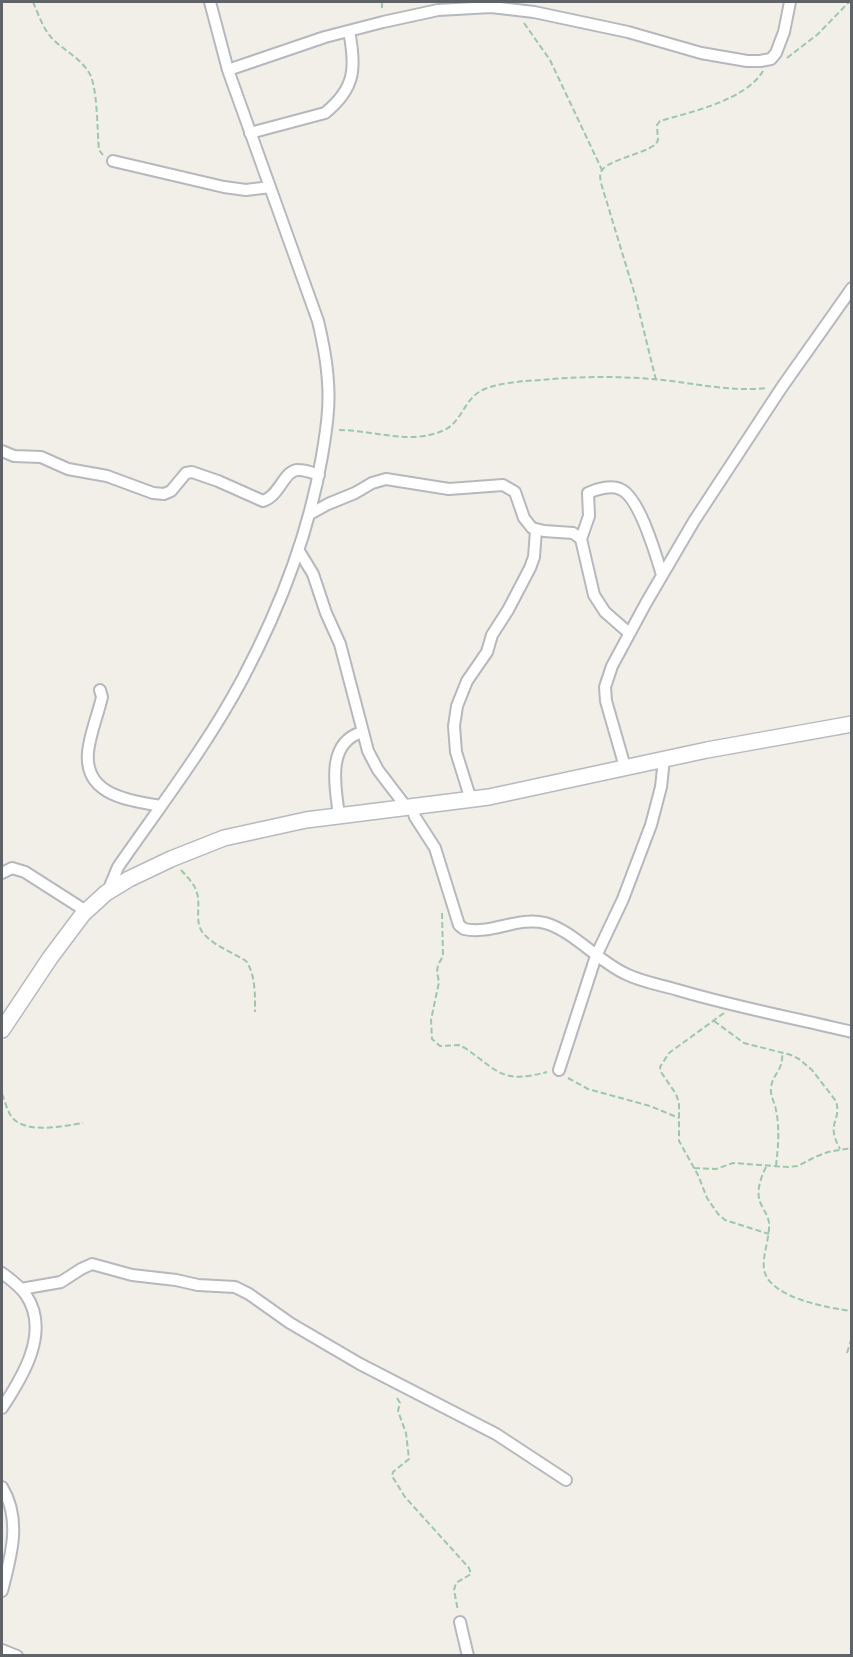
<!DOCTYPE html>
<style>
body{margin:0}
#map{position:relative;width:853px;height:1657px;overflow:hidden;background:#f1efe8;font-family:Rubik,sans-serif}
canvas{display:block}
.frame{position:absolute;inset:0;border:3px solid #5f6368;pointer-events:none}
</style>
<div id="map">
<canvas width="853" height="1657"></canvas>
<div class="frame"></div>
</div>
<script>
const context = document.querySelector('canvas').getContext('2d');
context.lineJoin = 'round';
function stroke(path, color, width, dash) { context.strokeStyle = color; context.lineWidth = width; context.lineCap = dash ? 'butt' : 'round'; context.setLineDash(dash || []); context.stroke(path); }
const street = new Path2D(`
 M 228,70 L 325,37 L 383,22 L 438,10 L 491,7 L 534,12 L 628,32 L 701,53 L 747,61 L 760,61 L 771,59 L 776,53 L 784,32 L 790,2
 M 250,133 L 325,113 C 356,88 356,67 349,31
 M 113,161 L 224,187 L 246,190 L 270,187
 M 2,451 L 14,456 L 41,457 L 68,469 L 107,476 L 153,493 L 164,494 L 171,491 L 186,473 L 192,472 L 218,481 L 263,501 C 280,496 284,469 299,470 C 306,470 313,473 319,475
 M 310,514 L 328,504 L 355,493 L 372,483 L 386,479 L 449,489 L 503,485 L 515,492 L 524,518 L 532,528 L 544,531 L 573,533 L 581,539 L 594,595 L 605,612 L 629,633
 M 581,539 L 589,516 L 588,493 C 596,489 611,485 620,489 C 639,496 656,555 662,575
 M 299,551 L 313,574 L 326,613 L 340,644 L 368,751 L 378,770 L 407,808
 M 100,690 L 102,697 C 98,715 90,733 88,752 C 84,796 129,800 161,806
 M 625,767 L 606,701 L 605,687 L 612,666 L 646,603 L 694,521 L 782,387 L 852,288
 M 471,800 L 456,752 L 454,726 L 457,706 L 467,681 L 487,652 L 492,635 L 508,610 L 530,568 L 534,557 L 536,530
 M 412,807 L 415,817 L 435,848 L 459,925 L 464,929 C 491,935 518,916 545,923 C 572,930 599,962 626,974 C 642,982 661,985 678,990 C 735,1007 794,1018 852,1032
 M 339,815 C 335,786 326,743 362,732
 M 2,873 L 12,868 L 25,872 L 86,911
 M 108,891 L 118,867 C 161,805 208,744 243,678 C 280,608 309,533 322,456 C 326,432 330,407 328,383 C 327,362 323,342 318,321 L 228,70 L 210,2
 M 559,1070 L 596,956 L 623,899 L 651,825 L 661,787 L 664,759
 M 2,1273 C 10,1279 20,1286 26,1295 C 51,1332 22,1378 2,1408
 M 21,1289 L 61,1282 L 81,1269 L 92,1264 L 132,1275 L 176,1280 L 198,1285 L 235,1287 L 249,1294 L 290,1323 L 360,1364 L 496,1434 L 566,1480
 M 2,1487 C 22,1520 11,1556 2,1591
 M 460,1622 L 468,1656
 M 2,1650 L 17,1656`);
const secondary = new Path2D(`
 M 2,1030 L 50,958 L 83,914 L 106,893 L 129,879 L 171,859 L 224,838 L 306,820 L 489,797 L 707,750 L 852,724`);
stroke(street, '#b5b8bc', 14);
stroke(secondary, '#b6babf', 18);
stroke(new Path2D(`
 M 33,2 C 38,13 42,26 50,36 C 61,49 78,56 88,71 C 98,84 97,131 99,150 L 103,155
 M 382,2 L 382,11
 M 524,23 L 550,60 L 602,170
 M 787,58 L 818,34 L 849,2
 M 656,380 L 635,295 L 601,183 C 600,177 599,173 603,169 C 612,159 643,154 656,144 L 658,140 L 657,125 L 660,121 C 691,112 746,100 763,71
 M 339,430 C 372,430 410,445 442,431 C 461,424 463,402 479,392 C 492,383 524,381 541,380 C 581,376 623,376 663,380 C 698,384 733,392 767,388
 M 181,870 C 187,877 195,884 197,893 C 201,906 194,922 203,933 C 214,946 232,952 246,961 C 256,975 255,997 255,1012
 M 442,913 L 443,956 L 438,965 L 437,972 L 439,982 L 431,1020 L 432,1039 L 440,1046 L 459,1045 L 465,1048 C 500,1072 501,1084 547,1072
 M 724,1013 L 669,1053 L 660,1067 L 661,1072 L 676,1094 L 679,1103 L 679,1141 L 698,1175 L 707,1198 L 718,1214 L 725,1220 L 769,1234
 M 714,1021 L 744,1043 L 791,1055 L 799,1059 L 812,1070 L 836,1101 C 842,1122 825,1122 840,1149
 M 568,1078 L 588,1089 L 650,1106 L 679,1118
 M 2,1094 C 5,1101 7,1110 11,1116 C 24,1135 64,1126 83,1123
 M 776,1166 C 778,1148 780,1129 776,1110 C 775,1103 770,1096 771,1088 C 772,1074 784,1070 782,1053
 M 766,1167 C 761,1177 756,1191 760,1202 C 763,1209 768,1215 769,1223 C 770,1238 762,1256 764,1269 C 768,1298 829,1308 852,1311
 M 694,1168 L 716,1169 L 733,1163 L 788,1167 L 798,1166 L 815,1157 L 828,1152 L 852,1148
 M 847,1353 L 852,1337
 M 397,1398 L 400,1403 L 398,1411 L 406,1433 L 409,1459 L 393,1472 L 392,1476 L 405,1497 L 469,1568 L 471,1574 L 456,1583 L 454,1590 L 458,1611`), '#9cc7a9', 2, [6, 3]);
stroke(street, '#fff', 10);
stroke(secondary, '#fff', 15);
</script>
